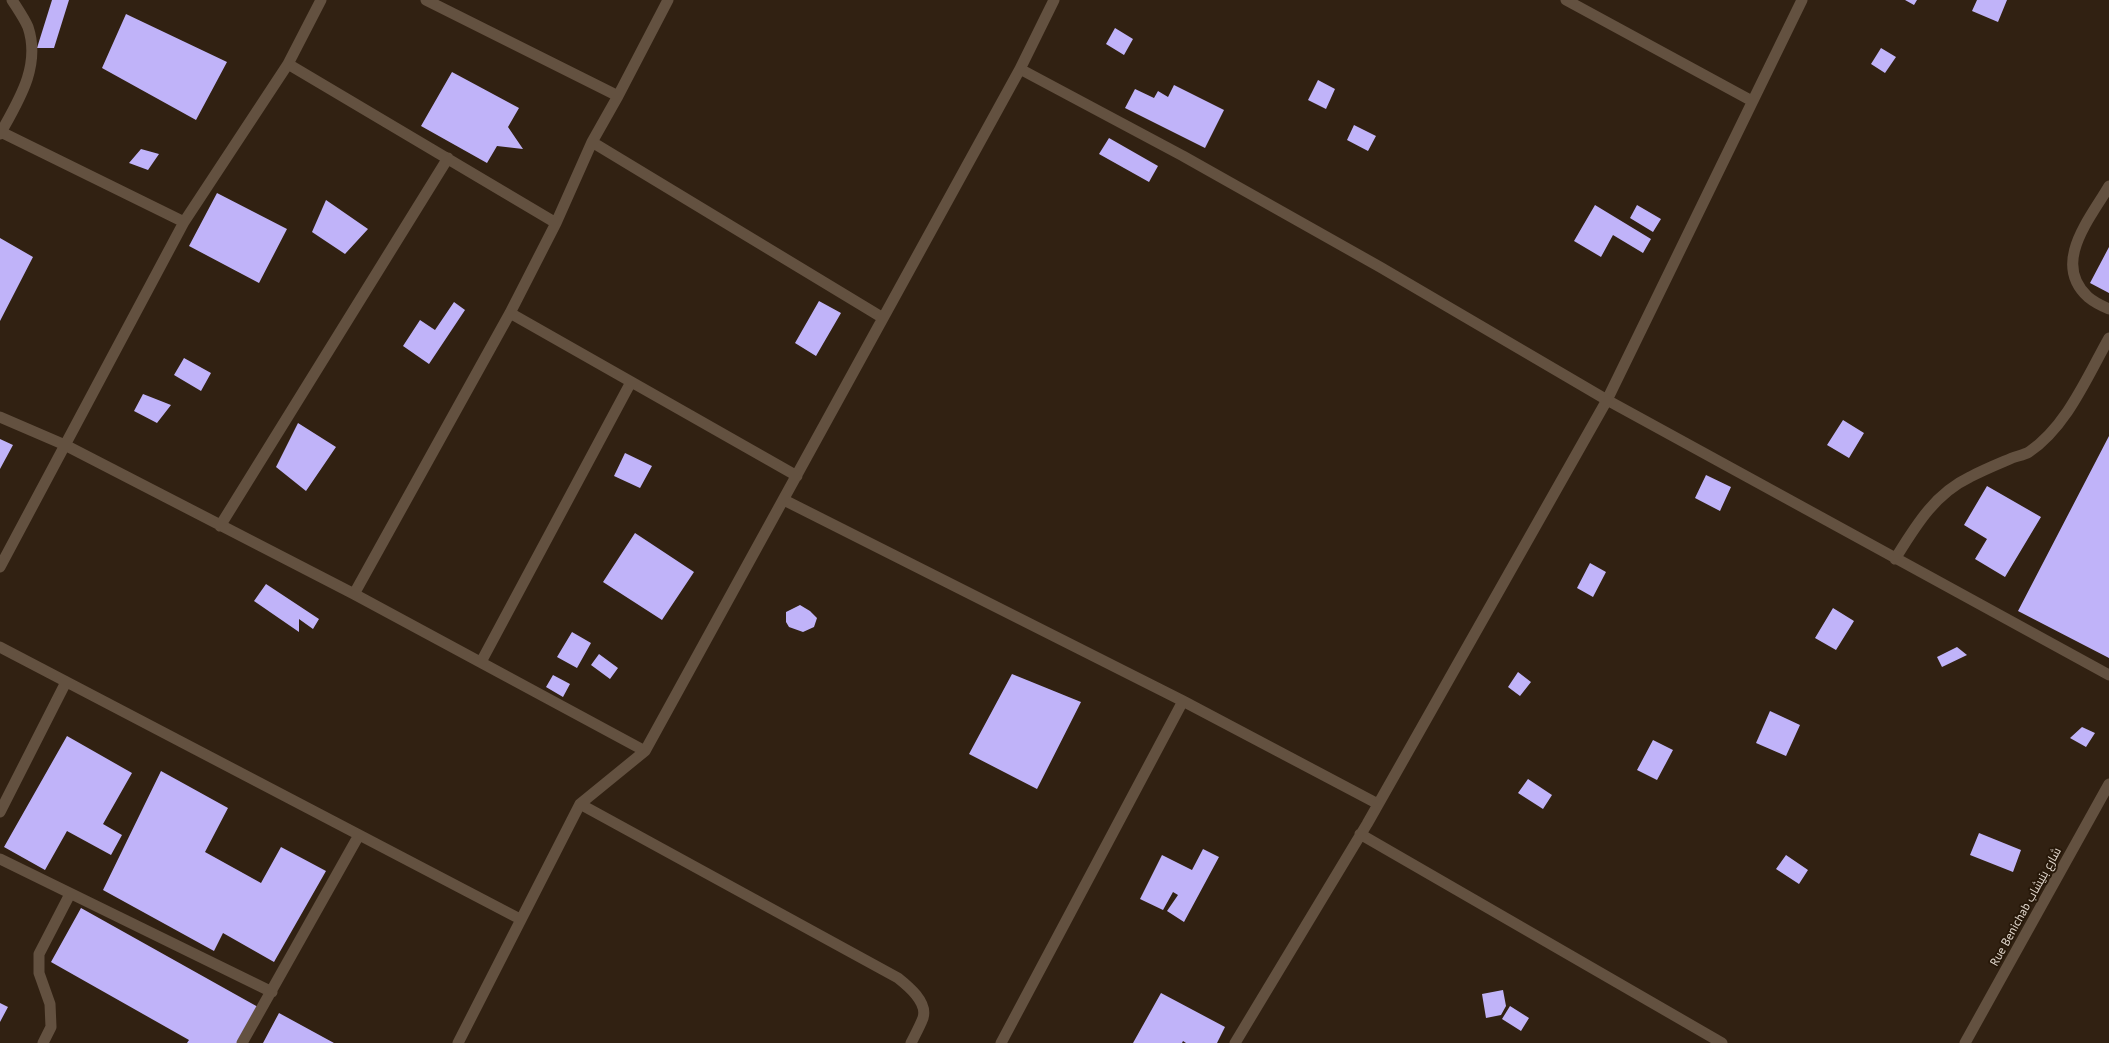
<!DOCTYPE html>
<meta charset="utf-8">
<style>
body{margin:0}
canvas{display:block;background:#312112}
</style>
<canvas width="2109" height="1043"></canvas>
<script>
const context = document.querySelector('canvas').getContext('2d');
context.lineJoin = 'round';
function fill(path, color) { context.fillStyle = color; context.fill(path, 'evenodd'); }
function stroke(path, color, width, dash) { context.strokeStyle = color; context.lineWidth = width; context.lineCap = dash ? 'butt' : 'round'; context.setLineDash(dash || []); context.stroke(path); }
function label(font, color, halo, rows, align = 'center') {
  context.font = font + ' "PT Sans",Cairo,sans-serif'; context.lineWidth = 4; context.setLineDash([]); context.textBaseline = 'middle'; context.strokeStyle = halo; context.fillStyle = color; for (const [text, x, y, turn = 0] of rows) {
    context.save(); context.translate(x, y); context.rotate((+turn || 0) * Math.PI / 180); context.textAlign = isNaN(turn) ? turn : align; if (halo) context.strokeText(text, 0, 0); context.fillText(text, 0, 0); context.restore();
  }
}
fill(new Path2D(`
 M 52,0 L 69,0 L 54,48 L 37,48 Z
 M 1905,0 L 1917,0 L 1914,5 Z
 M 1977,0 L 2007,0 L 1998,22 L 1972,11 Z
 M 126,14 L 227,62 L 196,120 L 102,68 Z
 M 1115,28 L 1133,39 L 1124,55 L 1106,44 Z
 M 1881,48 L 1896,57 L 1885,73 L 1871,64 Z
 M 452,72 L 519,108 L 508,127 L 523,149 L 497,146 L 487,163 L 421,126 Z
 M 1318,80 L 1335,89 L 1326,109 L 1308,100 Z
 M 1174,85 L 1224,110 L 1205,148 L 1125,108 L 1135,89 L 1154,98 L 1158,91 L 1168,97 Z
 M 1354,125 L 1376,136 L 1368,151 L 1347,140 Z
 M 1109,138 L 1158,166 L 1149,182 L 1099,154 Z
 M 141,149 L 159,154 L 148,170 L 129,163 Z
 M 217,193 L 287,229 L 259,283 L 189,246 Z
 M 326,200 L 368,229 L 345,254 L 312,232 Z
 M 1595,205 L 1651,239 L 1643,253 L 1613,235 L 1601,257 L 1574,241 Z
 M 1637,205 L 1661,219 L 1653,232 L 1630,218 Z
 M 0,238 L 33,257 L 0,321 Z
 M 2109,247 L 2109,293 L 2090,283 Z
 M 819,301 L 841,313 L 816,356 L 795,343 Z
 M 454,302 L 465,310 L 429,364 L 403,346 L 420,320 L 435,330 Z
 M 184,358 L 211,373 L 201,391 L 174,375 Z
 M 143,394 L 171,405 L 157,423 L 134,411 Z
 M 1843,420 L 1864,433 L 1849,458 L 1827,445 Z
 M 298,423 L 336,447 L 306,491 L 276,467 Z
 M 2109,436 L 2109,658 L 2018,611 Z
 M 0,439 L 13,445 L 0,469 Z
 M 625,453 L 652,466 L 640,488 L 614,476 Z
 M 1706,475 L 1731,487 L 1720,511 L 1695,498 Z
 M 1987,486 L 2041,517 L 2005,577 L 1975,559 L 1987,539 L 1964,525 Z
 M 635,533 L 694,572 L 662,620 L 603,582 Z
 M 1590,563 L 1606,572 L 1593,597 L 1577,588 Z
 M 266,584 L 319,619 L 313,629 L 299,619 L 299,632 L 254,601 Z
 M 800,605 L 810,611 L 817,618 L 814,627 L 803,632 L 789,627 L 786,622 L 786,612 Z
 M 1833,608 L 1854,621 L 1836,650 L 1815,638 Z
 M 572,632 L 591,643 L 577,668 L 557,657 Z
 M 1957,647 L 1967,655 L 1942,667 L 1937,657 Z
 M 599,654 L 618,668 L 610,679 L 591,665 Z
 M 1518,672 L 1531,682 L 1520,696 L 1508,687 Z
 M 1012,674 L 1081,702 L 1037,789 L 969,754 Z
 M 553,675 L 570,684 L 563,697 L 546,687 Z
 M 1770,711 L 1800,725 L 1786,756 L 1756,743 Z
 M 2082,727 L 2095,733 L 2086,747 L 2070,738 Z
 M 67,736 L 132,773 L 103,824 L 122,835 L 111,855 L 67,831 L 45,870 L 4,847 Z
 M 1653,740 L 1673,750 L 1657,780 L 1637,770 Z
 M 161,771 L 228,808 L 205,852 L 261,883 L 281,847 L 326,871 L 274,962 L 223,933 L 214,951 L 103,890 Z
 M 1528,779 L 1552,795 L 1543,809 L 1518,793 Z
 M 1979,833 L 2021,850 L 2013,872 L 1970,855 Z
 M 1203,849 L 1219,857 L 1184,922 L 1167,911 L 1178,895 L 1173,892 L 1163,910 L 1140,899 L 1162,855 L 1192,870 Z
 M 1786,855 L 1808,870 L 1799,884 L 1776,869 Z
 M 81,908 L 258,1007 L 238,1043 L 187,1043 L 189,1040 L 51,962 Z
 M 1503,990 L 1506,1006 L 1501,1015 L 1486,1018 L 1482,994 Z
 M 1161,993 L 1225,1027 L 1217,1043 L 1186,1043 L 1183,1041 L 1182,1043 L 1133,1043 Z
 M 0,1003 L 8,1007 L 0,1022 Z
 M 1510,1006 L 1529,1018 L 1521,1031 L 1502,1019 Z
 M 279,1013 L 334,1043 L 263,1043 Z`), '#c0b3f9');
stroke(new Path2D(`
 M 426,0 L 618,96 L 592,142 L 883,318
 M 1566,0 L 1752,101
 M 288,64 L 556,223
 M 1020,69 L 1183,156 L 1380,267 L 1607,400 L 2109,675
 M 618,96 L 668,0
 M 1,132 L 184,222
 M 0,134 C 19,100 41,66 28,27 C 24,18 17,8 12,0
 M 2109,186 C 2090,219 2051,263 2088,297 C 2094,302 2102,306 2109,309
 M 510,313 L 797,476
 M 0,417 L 65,445 L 354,594 L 645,751
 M 784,500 L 1183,701 L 1378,804
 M 220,526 L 448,158
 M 1895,559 C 1915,527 1934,494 1970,477 C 1983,470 1998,464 2012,458 C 2017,456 2024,455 2029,452 C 2067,426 2087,377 2109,338
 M 0,567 L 184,222 L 288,64 L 321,0
 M 354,594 L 510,313 L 556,223 L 592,142
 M 0,647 L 520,919
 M 481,662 L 631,382
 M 580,804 L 898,978 C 908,986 928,1002 923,1018 C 920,1026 915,1035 911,1043
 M 0,812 L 66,682
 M 1360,834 L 1722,1043
 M 0,859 L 272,992
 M 43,1043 L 51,1027 L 50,1004 L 39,973 L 39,954 L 70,894
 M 242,1043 L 359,835
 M 458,1043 L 580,804 L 645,751 L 1020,69 L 1054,0
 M 1001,1043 L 1183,701
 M 1235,1043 L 1367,824 L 1607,400 L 1802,0
 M 1965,1043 L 2109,784`), '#635140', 11);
label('12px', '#e3d9cf', '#271809', [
 ["Rue Benichab شارع بنيشاب",2026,907,-61]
]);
</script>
